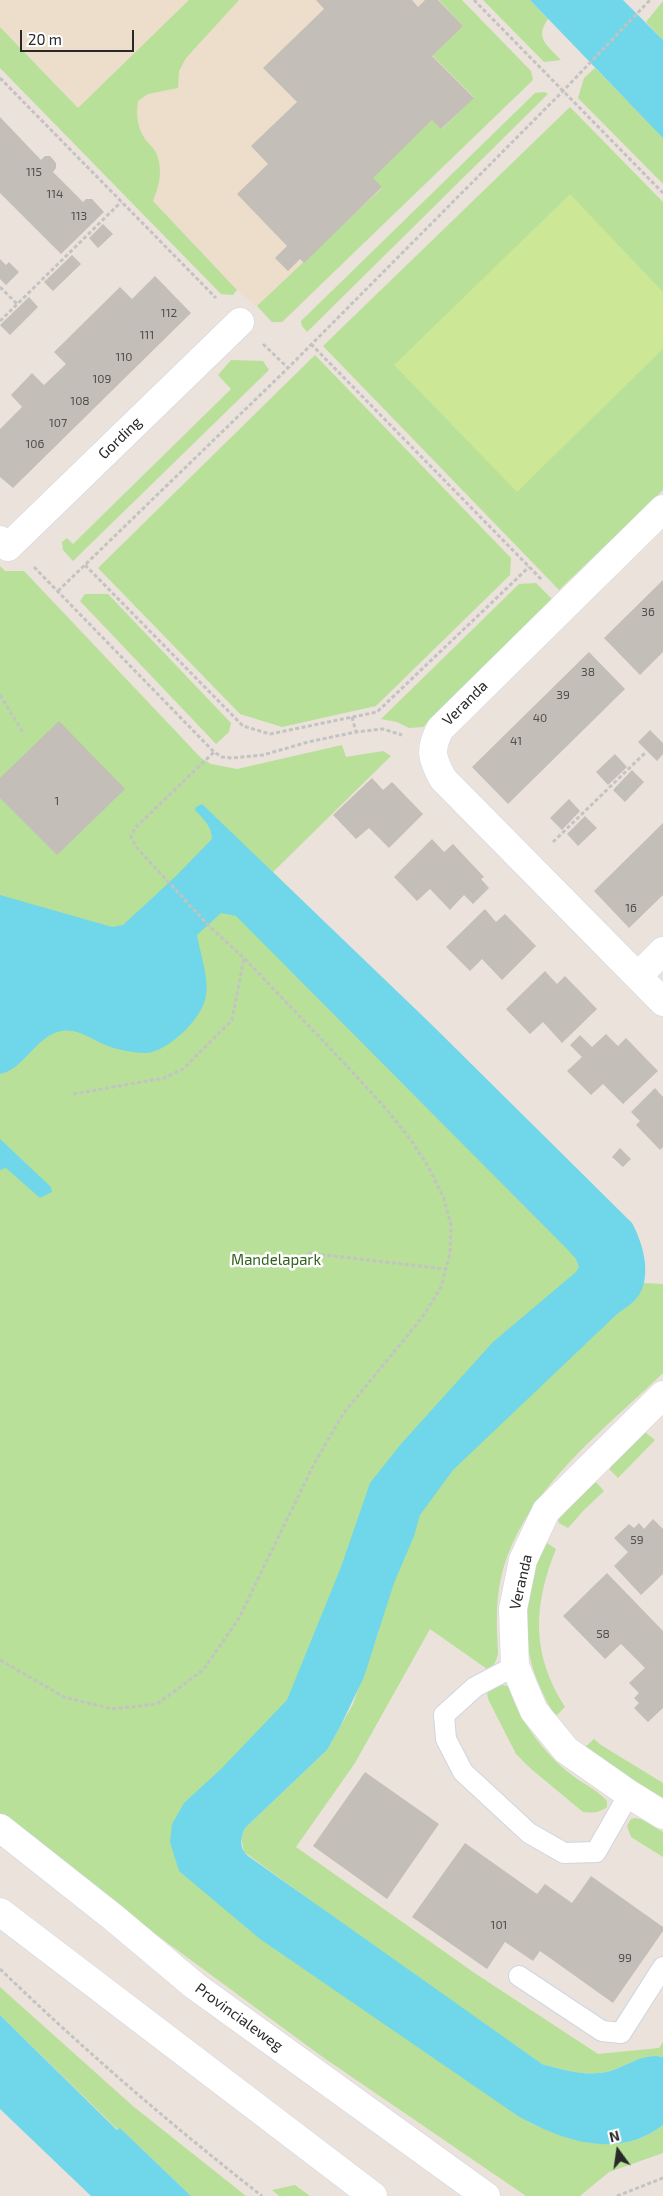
<!DOCTYPE html>
<style>
body{margin:0}
#map{position:relative;width:663px;height:2196px;overflow:hidden;background:#ebe2db;font-family:"Exo 2",sans-serif}
canvas{display:block}
.north{position:absolute;left:593px;top:2126px;width:50px;height:50px;-webkit-text-stroke:4px #fff;paint-order:stroke;rotate:346deg;font-size:14px;font-weight:700;line-height:20px;text-align:center;color:#292929}
.north::after{content:'';display:block;margin:auto;width:18px;height:22px;background:#292929;clip-path:polygon(50% 0,100% 100%,50% 72%,0 100%)}
.scale{position:absolute;left:20px;top:30px;width:114px;height:22px;box-sizing:border-box;border:2px solid #292929;border-top:0;padding-left:6px;font-size:15px;line-height:18px;white-space:nowrap;color:#292929;-webkit-text-stroke:4px #fff;paint-order:stroke}
</style>
<div id="map">
<canvas width="663" height="2196"></canvas>
<div class="north">N</div>
<div class="scale">20 m</div>
</div>
<script>
const context = document.querySelector('canvas').getContext('2d');
context.lineJoin = 'round';
function fill(path, color) { context.fillStyle = color; context.fill(path, 'evenodd'); }
function stroke(path, color, width, dash) { context.strokeStyle = color; context.lineWidth = width; context.lineCap = dash ? 'butt' : 'round'; context.setLineDash(dash || []); context.stroke(path); }
function label(font, color, halo, rows, align = 'center') {
  context.font = font + ' "Exo 2",sans-serif'; context.lineWidth = 5; context.setLineDash([]); context.textBaseline = 'middle'; context.strokeStyle = halo; context.fillStyle = color; for (const [text, x, y, turn = 0] of rows) {
    context.save(); context.translate(x, y); context.rotate((+turn || 0) * Math.PI / 180); context.textAlign = isNaN(turn) ? turn : align; if (halo) context.strokeText(text, 0, 0); context.fillText(text, 0, 0); context.restore();
  }
}
fill(new Path2D(`
 M 0,0 L 447,0 L 528,82 L 283,322 L 272,323 L 258,307 L 237,290 L 153,201 L 78,108 L 0,27 Z`), '#ecdecb');
fill(new Path2D(`
 M 189,0 L 239,0 L 186,58 L 179,71 L 178,88 L 148,94 L 138,101 C 136,114 137,127 145,139 C 149,144 155,149 157,155 C 163,171 159,186 153,201 L 237,290 L 233,295 L 221,294 L 0,68 L 0,27 L 78,108 Z
 M 439,0 L 462,0 L 531,71 L 533,80 L 282,322 L 272,322 L 257,306 L 382,188 L 372,178 L 432,120 L 442,129 L 474,97 L 432,55 L 463,26 Z
 M 483,0 L 530,0 L 548,19 C 534,38 548,46 561,60 L 544,62 Z
 M 663,1 L 663,40 L 646,22 Z
 M 595,68 L 663,137 L 663,184 L 578,98 L 584,78 Z
 M 545,92 L 548,94 L 307,332 L 302,326 L 301,321 L 535,93 Z
 M 570,107 L 663,202 L 663,490 L 559,590 L 323,346 Z
 M 315,355 L 511,558 L 510,575 L 376,706 L 282,727 L 240,714 L 98,568 Z
 M 231,360 L 263,361 L 269,370 L 73,561 L 63,550 L 62,542 L 67,538 L 73,544 L 231,389 L 218,375 Z
 M 0,566 L 5,571 L 24,571 L 201,758 L 211,764 L 237,769 L 342,745 L 346,757 L 383,751 L 391,756 L 273,872 L 633,1225 L 618,1313 L 637,1298 L 643,1283 L 663,1284 L 663,1373 C 602,1432 521,1492 501,1578 C 495,1603 497,1629 498,1654 C 496,1661 494,1667 487,1669 L 430,1629 L 355,1763 L 296,1847 L 476,1974 L 598,2054 L 659,2048 L 663,2042 L 663,2057 C 641,2051 620,2072 599,2073 C 580,2075 561,2069 542,2064 L 376,1948 L 244,1852 L 241,1837 L 245,1828 L 327,1750 L 353,1704 L 379,1631 L 185,1875 L 532,2124 C 576,2142 622,2157 663,2125 L 663,2153 L 609,2172 L 580,2196 L 526,2196 L 324,2058 L 150,1930 L 0,1814 Z
 M 536,583 L 553,600 L 423,727 L 409,728 L 397,722 L 381,719 L 519,584 Z
 M 85,594 L 108,594 L 231,723 L 229,732 L 216,744 L 80,601 Z
 M 645,1432 L 655,1440 L 618,1478 L 610,1470 L 609,1466 Z
 M 593,1482 L 597,1483 L 604,1491 L 584,1510 L 568,1528 L 559,1523 L 558,1520 Z
 M 547,1543 L 556,1549 C 533,1606 531,1654 565,1707 L 557,1715 L 554,1714 C 519,1655 518,1607 544,1544 Z
 M 497,1684 L 508,1686 C 520,1721 543,1753 573,1776 C 584,1784 597,1790 607,1801 L 607,1807 C 599,1813 592,1813 583,1812 L 530,1768 L 516,1754 L 488,1699 L 487,1691 Z
 M 594,1739 L 601,1745 L 663,1783 L 663,1798 L 598,1759 L 586,1749 L 586,1746 Z
 M 635,1818 L 641,1819 L 663,1832 L 663,1857 L 631,1837 L 627,1826 L 631,1819 Z
 M 0,1987 L 134,2107 L 246,2196 L 191,2196 L 120,2128 L 118,2130 L 0,2015 Z
 M 295,2185 L 310,2196 L 279,2196 L 272,2190 Z`), '#b8e099');
fill(new Path2D(`
 M 570,194 L 663,292 L 663,349 L 517,492 L 394,365 Z`), '#cce795');
fill(new Path2D(`
 M 530,0 L 623,0 L 663,40 L 663,138 Z
 M 202,804 L 431,1024 L 632,1223 C 643,1243 653,1277 637,1298 C 632,1304 622,1310 616,1315 L 453,1470 L 420,1515 L 414,1536 L 394,1583 L 364,1677 L 340,1727 L 327,1750 L 245,1828 C 240,1838 239,1848 248,1856 L 542,2064 C 560,2069 580,2075 599,2073 C 621,2072 640,2051 663,2057 L 663,2125 C 619,2160 562,2141 518,2116 L 260,1939 L 179,1871 L 170,1842 L 172,1824 L 184,1803 L 221,1769 L 287,1700 L 341,1567 L 370,1483 L 401,1444 L 493,1342 L 576,1272 L 579,1267 L 576,1259 L 569,1251 L 236,916 L 221,913 L 197,935 C 200,954 209,976 206,995 C 204,1017 168,1052 146,1053 C 134,1053 119,1050 108,1046 C 93,1041 79,1028 62,1031 C 36,1035 25,1069 0,1074 L 0,895 L 112,927 L 123,925 L 175,877 L 212,839 C 212,826 203,819 195,810 L 196,807 Z
 M 0,1139 L 51,1187 L 52,1192 L 40,1198 L 6,1168 L 0,1170 Z
 M 0,2015 L 117,2130 L 120,2128 L 191,2196 L 91,2196 L 0,2109 Z`), '#70d6ea');
fill(new Path2D(`
 M 316,0 L 412,0 L 418,7 L 425,0 L 438,0 L 463,26 L 432,56 L 474,98 L 441,129 L 432,120 L 373,178 L 382,187 L 304,263 L 300,259 L 288,271 L 275,258 L 287,246 L 237,194 L 268,164 L 251,146 L 297,102 L 263,68 L 324,9 Z
 M 0,117 L 41,160 L 45,156 L 50,156 L 56,163 L 56,168 L 53,172 L 83,202 L 86,199 L 92,199 L 104,212 L 61,254 L 0,193 Z
 M 103,224 L 113,234 L 98,248 L 89,238 Z
 M 72,255 L 81,264 L 53,291 L 44,282 Z
 M 0,259 L 6,265 L 9,262 L 19,272 L 6,285 L 0,279 Z
 M 155,276 L 191,313 L 13,488 L 0,477 L 0,429 L 22,407 L 11,395 L 32,373 L 44,385 L 66,364 L 54,352 L 120,287 L 132,299 Z
 M 29,297 L 38,307 L 10,335 L 0,325 Z
 M 663,580 L 663,652 L 640,675 L 604,638 Z
 M 589,652 L 625,689 L 508,804 L 472,767 Z
 M 59,721 L 125,789 L 57,855 L 0,798 L 0,778 Z
 M 650,730 L 663,743 L 663,754 L 657,761 L 638,742 Z
 M 615,754 L 627,767 L 608,785 L 596,772 Z
 M 632,770 L 644,782 L 625,802 L 613,790 Z
 M 372,778 L 383,790 L 392,782 L 423,814 L 389,848 L 369,828 L 356,839 L 333,815 Z
 M 569,799 L 580,811 L 562,830 L 550,818 Z
 M 585,816 L 597,828 L 578,846 L 567,834 Z
 M 663,823 L 663,895 L 629,928 L 594,891 Z
 M 432,839 L 444,852 L 453,844 L 484,877 L 481,879 L 489,888 L 473,904 L 464,895 L 450,910 L 430,889 L 417,901 L 394,877 Z
 M 485,909 L 496,922 L 505,914 L 536,946 L 502,980 L 482,959 L 470,971 L 446,947 Z
 M 545,971 L 557,984 L 565,976 L 597,1009 L 562,1043 L 543,1022 L 530,1034 L 506,1009 Z
 M 606,1034 L 618,1046 L 626,1038 L 658,1071 L 623,1104 L 603,1084 L 591,1095 L 567,1071 L 582,1057 L 570,1045 L 580,1035 L 592,1047 Z
 M 655,1088 L 663,1097 L 663,1147 L 660,1150 L 636,1125 L 640,1121 L 631,1112 Z
 M 620,1148 L 631,1159 L 623,1167 L 612,1157 Z
 M 653,1519 L 663,1529 L 663,1574 L 641,1595 L 614,1566 L 628,1552 L 614,1538 L 629,1524 L 634,1528 L 639,1523 L 644,1529 Z
 M 607,1573 L 663,1631 L 663,1708 L 648,1722 L 634,1708 L 639,1703 L 634,1698 L 639,1693 L 629,1683 L 645,1668 L 621,1644 L 605,1659 L 563,1616 Z
 M 365,1772 L 439,1824 L 387,1899 L 313,1846 Z
 M 465,1843 L 537,1894 L 545,1884 L 572,1903 L 591,1876 L 663,1927 L 663,1931 L 613,2003 L 540,1951 L 533,1961 L 505,1942 L 487,1969 L 412,1917 Z`), '#c3beb7');
const service = new Path2D(`
 M 515,1666 L 475,1687 L 444,1715 L 446,1739 L 463,1772 L 529,1833 L 564,1853 L 596,1852 L 629,1794
 M 519,1976 L 602,2031 L 621,2033 L 663,1967`);
const minor = new Path2D(`
 M 663,509 L 440,729 C 429,750 432,759 443,779 L 663,1002
 M 0,540 L 8,547 L 240,322
 M 638,976 L 663,951
 M 663,1395 L 546,1511 L 523,1560 L 513,1609 L 515,1666 L 534,1711 L 566,1750 L 629,1794 L 663,1815`);
const secondary = new Path2D(`
 M 0,1828 L 114,1918 L 195,1986 L 486,2196
 M 0,1912 L 373,2196`);
stroke(service, '#d0d5e1', 22);
stroke(minor, '#d0d5e1', 29);
stroke(secondary, '#d0d5e1', 29);
stroke(new Path2D(`
 M 474,0 L 663,193
 M 0,78 L 216,298
 M 0,287 L 17,304
 M 0,321 L 121,202
 M 263,344 L 288,368
 M 311,344 L 542,580
 M 85,565 L 243,726 L 270,734 L 377,712 L 529,567
 M 34,567 L 214,752 L 222,757 L 232,758 L 263,755 L 308,742 L 356,732 L 383,729 L 402,735
 M 58,591 L 288,368 L 563,91 L 650,0
 M 0,695 L 24,734
 M 352,717 L 356,732
 M 553,842 L 646,752
 M 73,1094 L 164,1078 L 183,1069 L 232,1020 L 244,958
 M 308,1253 L 445,1269
 M 0,1660 L 64,1697 L 112,1709 L 157,1704 L 203,1670 L 238,1620 L 314,1464 L 343,1414 L 421,1319 L 434,1299 L 441,1287 L 450,1253 L 451,1225 L 444,1199 L 429,1168 L 411,1140 L 387,1110 L 346,1065 L 244,958 L 210,927 L 136,847 L 131,836 L 136,827 L 214,752
 M 0,1969 C 83,2049 171,2125 262,2196
 M 617,2196 L 663,2178`), '#c3c3c3', 3, [4, 2.5]);
stroke(service, '#fff', 20);
stroke(minor, '#fff', 28);
stroke(secondary, '#fff', 28);
label('12px', '#504e4c', null, [
 ["115",34,172],
 ["114",55,194],
 ["113",79,216],
 ["112",169,313],
 ["111",147,335],
 ["110",124,357],
 ["109",102,379],
 ["108",80,401],
 ["107",58,423],
 ["106",35,444],
 ["36",648,612],
 ["38",588,672],
 ["39",563,695],
 ["40",540,718],
 ["41",516,741],
 ["1",57,801],
 ["16",631,908],
 ["59",637,1540],
 ["58",603,1634],
 ["101",499,1925],
 ["99",625,1958]
]);
label('15px', '#292929', '#fff', [
 ["Gording",120,438,-44],
 ["Veranda",465,703,-45],
 ["Veranda",521,1582,-77],
 ["Provincialeweg",239,2017,36]
]);
label('15px', '#32631c', '#fff', [
 ["Mandelapark",276,1260]
]);
</script>
